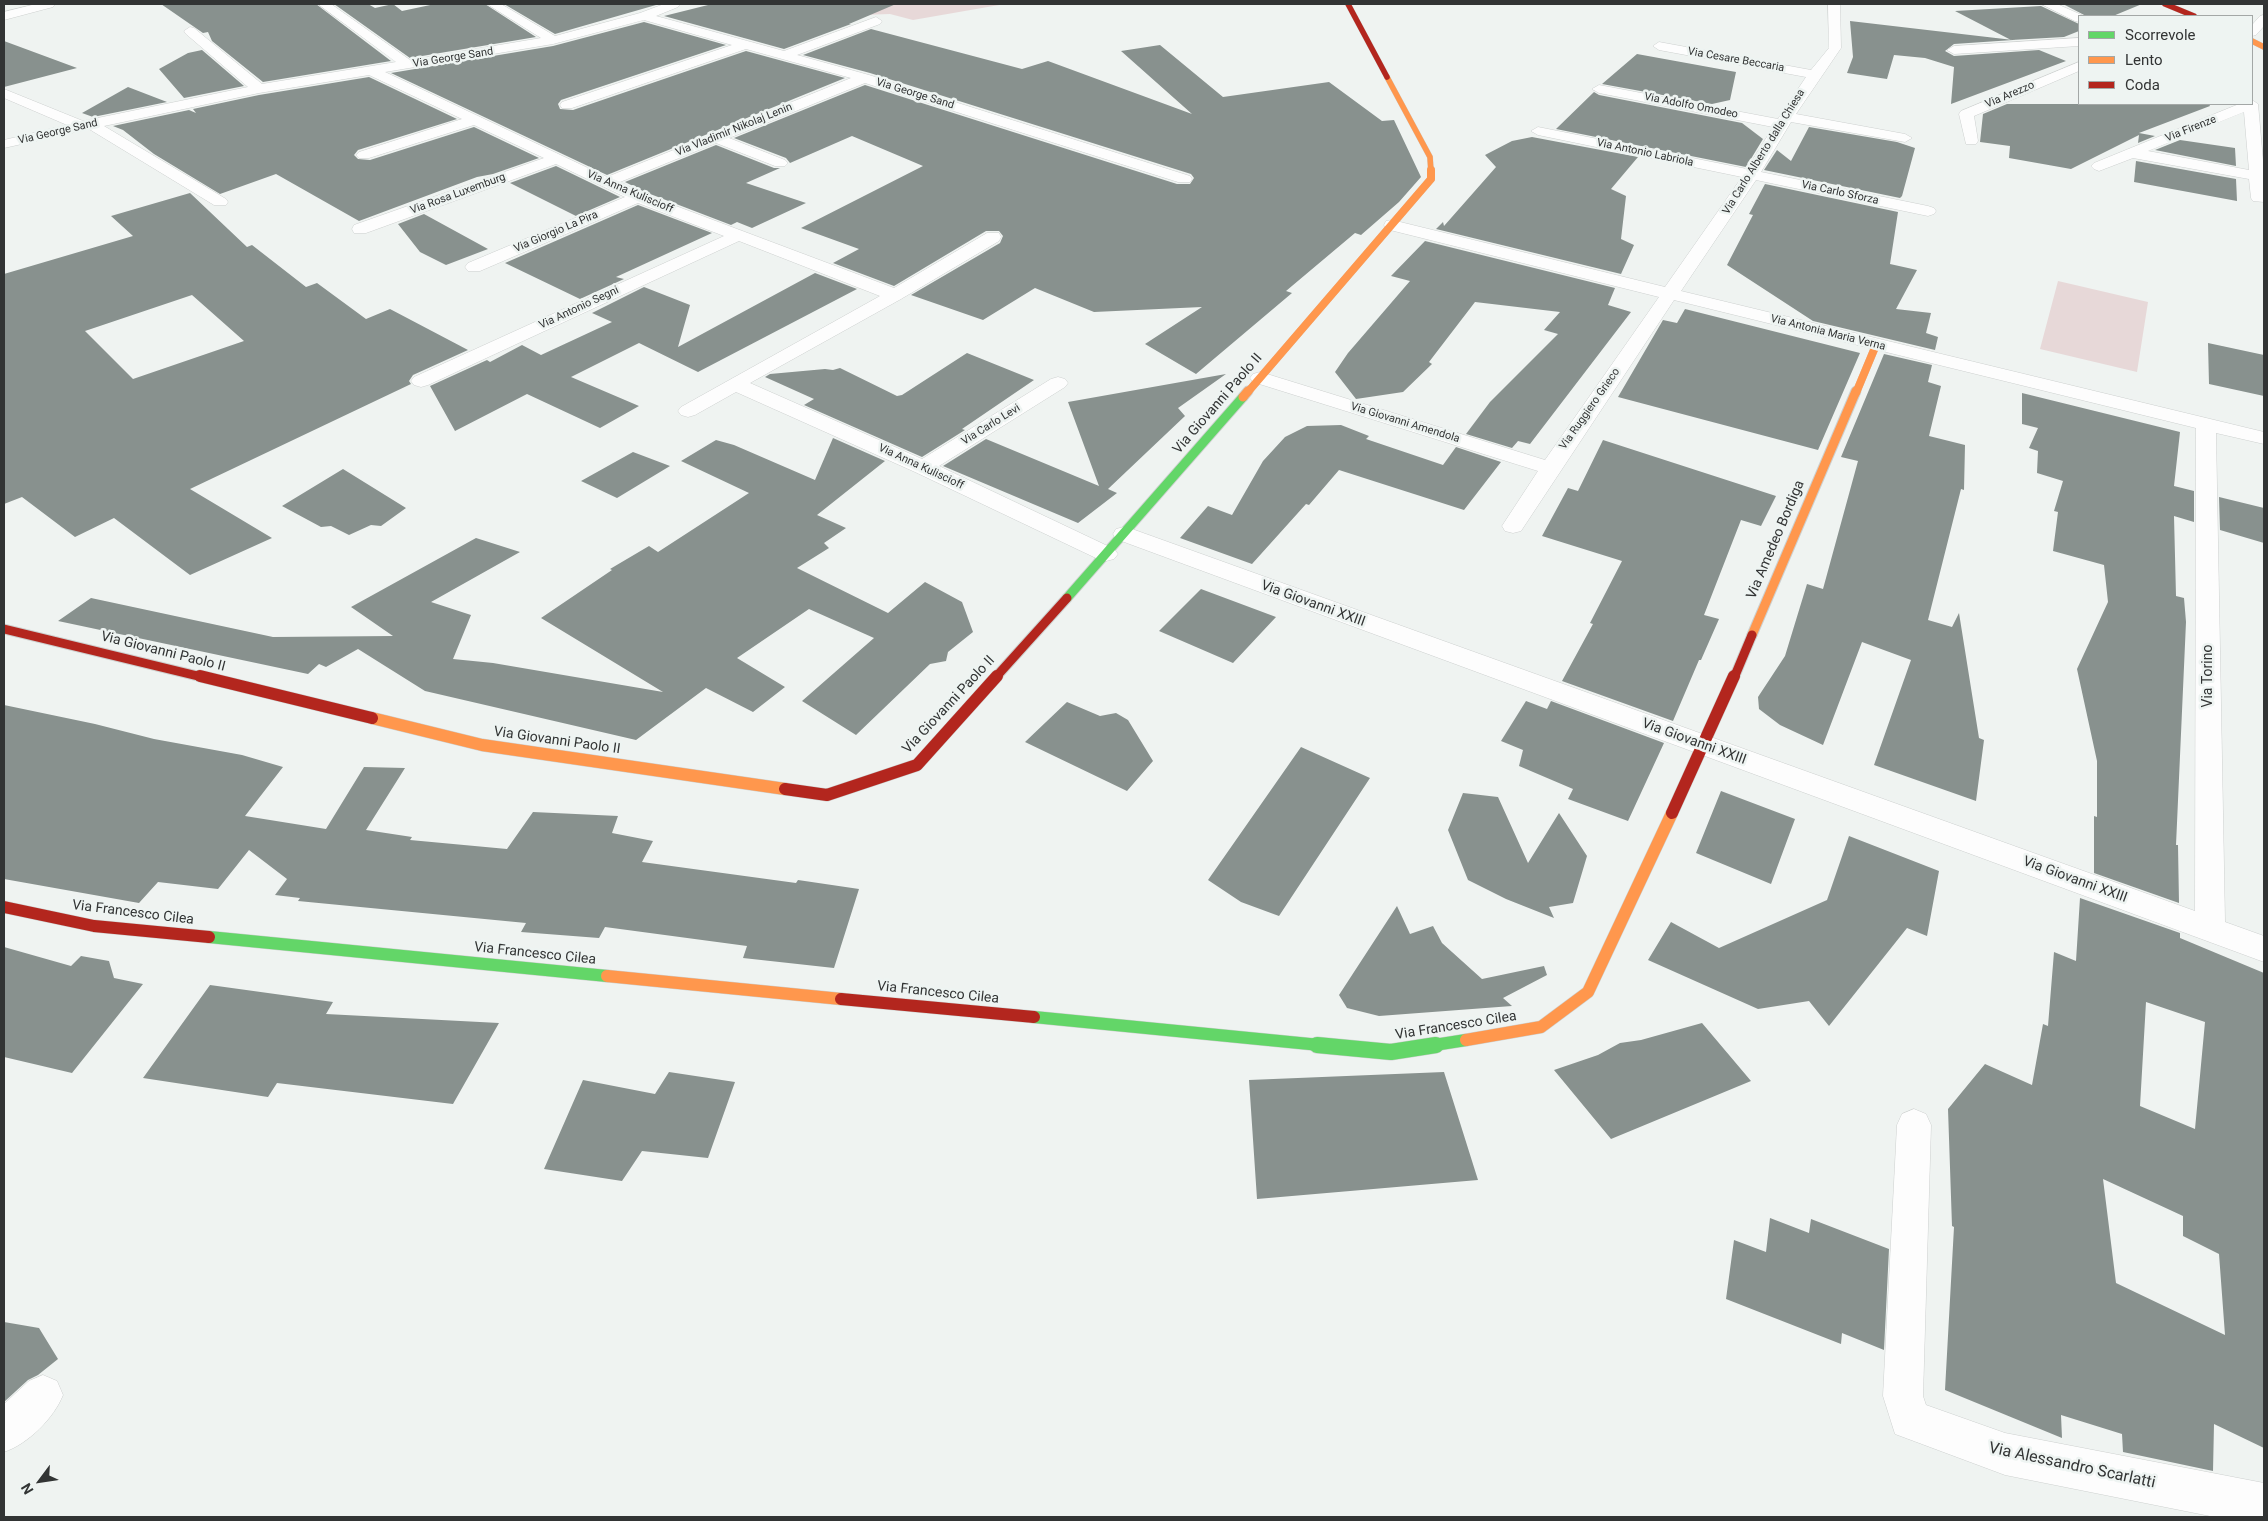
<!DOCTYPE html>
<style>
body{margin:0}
#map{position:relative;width:2268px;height:1521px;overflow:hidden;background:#eff3f1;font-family:Roboto,sans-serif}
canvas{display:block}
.frame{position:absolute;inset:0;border:5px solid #323434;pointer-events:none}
.legend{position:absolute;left:2078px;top:15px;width:175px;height:90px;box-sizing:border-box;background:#eef4f2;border:1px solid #a3a7a6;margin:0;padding:6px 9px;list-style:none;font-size:15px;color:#323434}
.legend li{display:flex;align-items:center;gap:10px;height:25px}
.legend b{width:25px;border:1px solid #a3a7a6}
.north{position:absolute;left:15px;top:1456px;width:50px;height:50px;-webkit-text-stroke:4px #eef4f2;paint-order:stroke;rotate:239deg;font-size:14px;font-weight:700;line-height:20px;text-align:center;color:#323434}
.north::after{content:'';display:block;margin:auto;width:18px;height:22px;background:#323434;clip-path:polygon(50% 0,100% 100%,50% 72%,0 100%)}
</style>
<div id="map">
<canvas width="2268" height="1521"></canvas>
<div class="frame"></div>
<ul class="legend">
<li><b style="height:6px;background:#63d668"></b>Scorrevole</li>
<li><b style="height:6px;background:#ff974d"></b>Lento</li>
<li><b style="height:6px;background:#b3261e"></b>Coda</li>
</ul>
<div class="north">N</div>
</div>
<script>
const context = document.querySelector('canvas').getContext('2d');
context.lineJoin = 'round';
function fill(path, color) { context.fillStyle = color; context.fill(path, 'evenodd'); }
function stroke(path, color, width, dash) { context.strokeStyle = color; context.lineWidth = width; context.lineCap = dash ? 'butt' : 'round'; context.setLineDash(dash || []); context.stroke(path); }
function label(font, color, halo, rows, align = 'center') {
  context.font = font + ' Roboto,sans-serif'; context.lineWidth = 5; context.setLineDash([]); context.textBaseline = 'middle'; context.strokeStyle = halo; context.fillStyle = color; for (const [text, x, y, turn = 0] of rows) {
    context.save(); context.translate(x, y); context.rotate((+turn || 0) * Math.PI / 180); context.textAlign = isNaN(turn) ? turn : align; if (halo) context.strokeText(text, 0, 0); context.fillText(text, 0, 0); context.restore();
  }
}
fill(new Path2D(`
 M 824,4 L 1005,4 L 913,20 L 890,14 L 861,15 Z
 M 2058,281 L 2148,302 L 2137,372 L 2040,349 Z`), '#e7d8d8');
fill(new Path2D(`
 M 161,4 L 316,4 L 391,61 L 263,82 L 212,41 L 208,32 L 203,33 Z
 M 334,4 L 368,4 L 375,8 L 393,4 L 402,11 L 435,4 L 485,4 L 536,37 L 410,58 Z
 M 504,4 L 656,4 L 656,5 L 555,34 Z
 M 712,4 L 896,4 L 849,24 L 851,24 L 784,49 L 664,16 Z
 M 2063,4 L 2142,4 L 2113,16 L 2086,16 Z
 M 2041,6 L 2079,24 L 2079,31 L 2064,37 L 2011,40 L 1955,11 Z
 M 1850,21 L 2013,40 L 1954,44 L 1945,51 L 1954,56 L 2039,50 L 2066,61 L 1951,104 L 1954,67 L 1925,58 L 1894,55 L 1887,79 L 1847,73 L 1853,57 Z
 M 644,22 L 726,45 L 561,100 L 558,104 L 560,109 L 573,110 L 746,51 L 845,78 L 607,175 L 391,73 L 553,46 Z
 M 871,29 L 1022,69 L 1048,61 L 1192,114 L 1121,51 L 1160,45 L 1223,97 L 1329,82 L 1382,121 L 1394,120 L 1421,177 L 1399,202 L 1361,235 L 1355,233 L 1286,291 L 1292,293 L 1196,374 L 1145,344 L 1202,307 L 1094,312 L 1035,288 L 983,320 L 911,295 L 1000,243 L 1003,236 L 999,231 L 986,231 L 894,286 L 833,263 L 859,249 L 801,228 L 923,166 L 852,136 L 790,163 L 786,158 L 734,138 L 865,85 L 1177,184 L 1190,184 L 1194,178 L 1191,174 L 870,73 L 803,55 Z
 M 4,41 L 77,68 L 4,87 Z
 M 202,50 L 244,86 L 184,98 L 159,69 L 188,53 Z
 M 1637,54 L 1736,72 L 1730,100 L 1712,104 L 1602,84 Z
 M 369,77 L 457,119 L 358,150 L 354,155 L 358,159 L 370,160 L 474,127 L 539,158 L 493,174 L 477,177 L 359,221 L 276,174 L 220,194 L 154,154 L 123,130 L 113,126 L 189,110 L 196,113 L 193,109 L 259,95 Z
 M 128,87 L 167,102 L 93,117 L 82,113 Z
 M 1594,92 L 1599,95 L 1742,123 L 1763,139 L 1746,167 L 1556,129 Z
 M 2007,104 L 2209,104 L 2210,106 L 2139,133 L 2155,136 L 2138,143 L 2139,135 L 2071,169 L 2009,158 L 2010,146 L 1980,142 L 1983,114 Z
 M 1809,127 L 1897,142 L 1915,148 L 1902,196 L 1900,198 L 1764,170 L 1777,150 L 1791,161 Z
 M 1532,137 L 1638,157 L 1611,189 L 1626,196 L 1621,239 L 1634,245 L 1621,274 L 1436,229 L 1443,222 L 1444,226 L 1496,167 L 1485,155 L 1512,141 Z
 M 2180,140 L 2235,148 L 2236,166 L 2155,150 Z
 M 716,145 L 774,168 L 780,168 L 746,183 L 806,203 L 752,228 L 737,222 L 731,225 L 645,192 L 625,182 Z
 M 2136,161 L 2236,179 L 2237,201 L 2134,182 Z
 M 556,166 L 620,197 L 576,216 L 510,183 Z
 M 1765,184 L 1898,212 L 1890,264 L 1917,270 L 1896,309 L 1931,313 L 1926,333 L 1938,337 L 1935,350 L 1813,321 L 1727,265 L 1753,215 L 1749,214 Z
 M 190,193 L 247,247 L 252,245 L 306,287 L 317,283 L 366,319 L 390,309 L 468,350 L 413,375 L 409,381 L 411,384 L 190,489 L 272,538 L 190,575 L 114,518 L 75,537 L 22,497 L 4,504 L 4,274 L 133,236 L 111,216 ZM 192,295 L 244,341 L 133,379 L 85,331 Z
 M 638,205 L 712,233 L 616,277 L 624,279 L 580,299 L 505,263 Z
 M 424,214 L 488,249 L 446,265 L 420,252 L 398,224 Z
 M 1425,241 L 1615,288 L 1608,305 L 1631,312 L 1530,444 L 1518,441 L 1512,448 L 1466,434 L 1490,402 L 1558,334 L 1544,330 L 1560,312 L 1475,302 L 1429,362 L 1432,364 L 1403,392 L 1356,399 L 1335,372 L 1348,353 L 1410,281 L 1391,276 Z
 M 815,273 L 857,289 L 698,372 L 639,343 L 571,377 L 639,406 L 600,428 L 527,394 L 455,431 L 430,386 L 487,360 L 490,362 L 522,345 L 541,355 L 612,322 L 592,313 L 644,287 L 690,305 L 678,347 Z
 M 1685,309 L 1860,353 L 1818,450 L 1618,397 L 1663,320 L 1677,323 Z
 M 2208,343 L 2264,355 L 2264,396 L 2209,384 Z
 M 967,353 L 1034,380 L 962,429 L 965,430 L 922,457 L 804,405 L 814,399 L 765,377 L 770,374 L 825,369 L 833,370 L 840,368 L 897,396 L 902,395 Z
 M 1884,354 L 1932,365 L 1928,382 L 1941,386 L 1929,436 L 1965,445 L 1964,490 L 1961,489 L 1928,620 L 1952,627 L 1959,613 L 1979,738 L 1984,740 L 1976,801 L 1874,765 L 1911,660 L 1862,642 L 1823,745 L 1780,725 L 1759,709 L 1758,697 L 1785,656 L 1807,584 L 1823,589 L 1858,461 L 1841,457 Z
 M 1226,374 L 1178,408 L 1185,416 L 1108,489 L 1117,493 L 1078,523 L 943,466 L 986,439 L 1099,486 L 1068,402 Z
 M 2022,393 L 2180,432 L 2174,486 L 2194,491 L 2194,522 L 2174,516 L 2176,596 L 2184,598 L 2186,622 L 2176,845 L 2178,845 L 2179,903 L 2094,873 L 2094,816 L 2097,817 L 2097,761 L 2077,669 L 2108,602 L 2104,565 L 2053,551 L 2058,512 L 2054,511 L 2063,481 L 2037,473 L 2038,451 L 2029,448 L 2038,428 L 2022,424 Z
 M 1341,425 L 1369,436 L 1366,439 L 1443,465 L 1456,447 L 1501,462 L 1464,510 L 1339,470 L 1309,505 L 1306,504 L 1252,564 L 1180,538 L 1208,506 L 1232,515 L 1263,461 L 1285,437 L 1307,426 Z
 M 833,438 L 885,461 L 817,515 L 846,528 L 824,543 L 829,548 L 797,568 L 888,613 L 925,582 L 962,602 L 973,632 L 948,652 L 946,661 L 930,664 L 856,735 L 802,701 L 874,638 L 809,609 L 737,658 L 785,687 L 753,712 L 706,688 L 636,740 L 425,691 L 358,649 L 326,667 L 319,664 L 308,674 L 58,621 L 91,598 L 273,637 L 393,636 L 351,607 L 476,538 L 520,552 L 431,602 L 471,615 L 453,659 L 493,663 L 663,692 L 541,618 L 612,570 L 610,569 L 649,546 L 658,552 L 749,493 L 681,461 L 716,440 L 734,445 L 815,480 Z
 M 1603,440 L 1776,496 L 1761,526 L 1741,520 L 1704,615 L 1719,619 L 1701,660 L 1699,660 L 1673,721 L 1562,681 L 1593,624 L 1590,623 L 1622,561 L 1542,536 L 1568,488 L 1578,491 Z
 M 633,452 L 670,466 L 617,498 L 581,481 Z
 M 343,469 L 406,508 L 381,526 L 371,525 L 349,535 L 331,526 L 321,527 L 282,506 Z
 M 2219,497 L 2264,508 L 2264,543 L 2220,530 Z
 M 1201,589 L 1276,617 L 1233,663 L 1159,631 Z
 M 1526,701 L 1547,709 L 1551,701 L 1664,743 L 1628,821 L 1568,799 L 1573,789 L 1519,766 L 1523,750 L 1501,741 Z
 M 1067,702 L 1100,716 L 1116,713 L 1128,720 L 1153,761 L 1127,791 L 1025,742 Z
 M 4,705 L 95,724 L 154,739 L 242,755 L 283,767 L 245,816 L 326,829 L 364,767 L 405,768 L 366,830 L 412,837 L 410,840 L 507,849 L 533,812 L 618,816 L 612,833 L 653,841 L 642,862 L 796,883 L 798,880 L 859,889 L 834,968 L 743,958 L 747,946 L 605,927 L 599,938 L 521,932 L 526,923 L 298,901 L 300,898 L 275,895 L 287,879 L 249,850 L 218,889 L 158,882 L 139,903 L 4,879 Z
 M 1301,747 L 1370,778 L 1279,916 L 1241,902 L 1208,880 Z
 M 1721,791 L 1795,819 L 1771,884 L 1696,853 Z
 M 1463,793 L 1498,797 L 1528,863 L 1559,813 L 1587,856 L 1573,903 L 1549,907 L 1554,918 L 1506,899 L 1468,880 L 1448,830 Z
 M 1849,836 L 1939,871 L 1927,936 L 1907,928 L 1829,1026 L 1809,1001 L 1758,1009 L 1648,960 L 1671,922 L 1719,948 L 1827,900 Z
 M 2080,898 L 2180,933 L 2180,938 L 2264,973 L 2264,1448 L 2214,1424 L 2213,1471 L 2123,1452 L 2122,1434 L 2061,1415 L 2062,1438 L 1945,1390 L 1954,1227 L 1952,1226 L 1948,1109 L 1985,1064 L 2032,1085 L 2043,1024 L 2048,1026 L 2054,952 L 2076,961 ZM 2146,1002 L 2205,1022 L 2195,1129 L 2140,1106 ZM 2103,1179 L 2183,1216 L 2183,1236 L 2219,1254 L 2225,1335 L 2116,1283 Z
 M 1397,906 L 1410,934 L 1433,926 L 1442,943 L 1482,979 L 1544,966 L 1547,975 L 1503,998 L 1512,1006 L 1379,1016 L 1347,1008 L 1339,995 Z
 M 4,947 L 71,966 L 81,956 L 109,961 L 114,978 L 143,984 L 72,1073 L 4,1057 Z
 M 210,985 L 333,1002 L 326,1014 L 499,1023 L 453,1104 L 277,1083 L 268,1097 L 143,1078 Z
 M 1702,1023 L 1751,1081 L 1611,1139 L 1554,1070 L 1598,1055 L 1620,1043 L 1641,1040 Z
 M 669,1072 L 735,1082 L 708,1158 L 642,1151 L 622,1181 L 544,1169 L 583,1080 L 655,1094 Z
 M 1444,1072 L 1478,1180 L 1257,1199 L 1249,1080 Z
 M 1770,1218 L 1809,1233 L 1811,1219 L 1889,1249 L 1884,1350 L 1842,1333 L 1841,1344 L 1726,1299 L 1734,1240 L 1766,1252 Z
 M 4,1322 L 39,1328 L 58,1359 L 38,1375 L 28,1380 L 4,1402 Z`), '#88918e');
const street = new Path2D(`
 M 36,4 L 55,4 L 53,7 L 4,20 L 4,12 Z
 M 318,4 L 331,4 L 410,60 L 541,38 L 487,4 L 501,4 L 555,36 L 640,13 L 664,4 L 680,4 L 678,7 L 656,16 L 784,51 L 876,17 L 882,21 L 880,24 L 797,55 L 869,75 L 1190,176 L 1192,179 L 1190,182 L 1178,182 L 865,83 L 729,138 L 785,160 L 788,163 L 785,166 L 775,166 L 716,143 L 620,182 L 644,194 L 894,288 L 987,233 L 999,233 L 1001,237 L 999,241 L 901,299 L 750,383 L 922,459 L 1051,379 L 1058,377 L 1065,379 L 1068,383 L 1065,387 L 939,466 L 1114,549 L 1118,554 L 1114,559 L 1106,561 L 1098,559 L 915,472 L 736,392 L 695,415 L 688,417 L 681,415 L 678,411 L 681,407 L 880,296 L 739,241 L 428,385 L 421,387 L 414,385 L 411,381 L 414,377 L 724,236 L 638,203 L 480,271 L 468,271 L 465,267 L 468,263 L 625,197 L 556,164 L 366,233 L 354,233 L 352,229 L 354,225 L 544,158 L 474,125 L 369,158 L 359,158 L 356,155 L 359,152 L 462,119 L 369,75 L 259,93 L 104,126 L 226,199 L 228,202 L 226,205 L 214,205 L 89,129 L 4,148 L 4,140 L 67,125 L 4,98 L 4,89 L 83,121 L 248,87 L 186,34 L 184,31 L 190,27 L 194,28 L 262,84 L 396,62 ZM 644,20 L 732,45 L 562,102 L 560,105 L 562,108 L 572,108 L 746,49 L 851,78 L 607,177 L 385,72 L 553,44 Z
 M 1828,4 L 1840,4 L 1841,48 L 1796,114 L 1905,134 L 1912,138 L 1905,142 L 1791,122 L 1761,172 L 1928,206 L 1934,208 L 1936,211 L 1934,214 L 1928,216 L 1756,180 L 1681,291 L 2264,432 L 2264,444 L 2216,433 L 2225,922 L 2264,936 L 2264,962 L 1116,539 L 1113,534 L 1116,529 L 1124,527 L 1132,529 L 2195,911 L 2196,428 L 1674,300 L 1521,531 L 1513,533 L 1505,531 L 1502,526 L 1538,471 L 1253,382 L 1250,378 L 1253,374 L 1260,372 L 1267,374 L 1545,460 L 1659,297 L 1386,229 L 1384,225 L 1386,221 L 1392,220 L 1665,287 L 1742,177 L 1538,135 L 1531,131 L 1538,127 L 1747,169 L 1773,127 L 1599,93 L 1592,89 L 1599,85 L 1778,119 L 1806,77 L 1659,50 L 1653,46 L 1659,42 L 1811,70 L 1829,48 Z
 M 2041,4 L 2057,4 L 2084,16 L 2079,16 L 2079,22 L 2075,21 Z
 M 2264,15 L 2264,26 L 2256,35 L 2252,36 L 2252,25 L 2260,16 Z
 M 2079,38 L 2079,46 L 1954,54 L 1947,50 L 1954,46 Z
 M 2079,62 L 2079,71 L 1974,116 L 1978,141 L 1976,144 L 1966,144 L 1959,114 L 1961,111 Z
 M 2252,100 L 2258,104 L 2264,172 L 2264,202 L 2253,201 L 2251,198 L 2249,179 L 2133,158 L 2099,171 L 2094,169 L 2091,166 L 2094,163 L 2239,104 L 2252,104 ZM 2244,112 L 2249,170 L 2148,151 Z
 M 1914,1109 L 1926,1114 L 1931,1125 L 1923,1396 L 1926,1405 L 2005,1433 L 2264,1483 L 2264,1517 L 2215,1517 L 2005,1475 L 1895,1434 L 1883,1396 L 1897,1125 L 1902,1114 Z
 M 43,1375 L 57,1381 L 63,1395 C 54,1418 28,1444 4,1452 L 4,1404 L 29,1381 Z`);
const fastFar2 = new Path2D(`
 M 1067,598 L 1243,397`);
const fastFar1 = new Path2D(`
 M 209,937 L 607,976
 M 1034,1017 L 1330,1046
 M 1428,1046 L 1466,1040`);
const fast = new Path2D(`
 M 1317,1045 L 1391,1052 L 1436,1045`);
const slowFar3 = new Path2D(`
 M 2252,41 L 2264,47
 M 1387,77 L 1430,157 L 1431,172`);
const slowFar2 = new Path2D(`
 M 1247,393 L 1431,179 L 1431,170
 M 1856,393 L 1876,345`);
const slowFar1 = new Path2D(`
 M 1243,397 L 1248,391
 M 1752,635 L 1856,391`);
const slow = new Path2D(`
 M 372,718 L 482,745 L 785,789
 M 607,976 L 841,999
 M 1466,1040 L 1541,1027 L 1588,992 L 1672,813`);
const jamFar2 = new Path2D(`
 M 1348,4 L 1387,77
 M 2165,4 L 2194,16`);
const jamFar1 = new Path2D(`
 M 4,629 L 206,678
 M 995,678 L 1067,598
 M 1734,678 L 1752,635`);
const jam = new Path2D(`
 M 200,676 L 372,718
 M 785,789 L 827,795 L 917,765 L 997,676
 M 1672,813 L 1734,676
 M 4,907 L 94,926 L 209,937
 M 841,999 L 1034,1017`);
stroke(street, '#cdd0cf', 1);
stroke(fastFar2, '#cdd0cf', 11);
stroke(fastFar1, '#cdd0cf', 13);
stroke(fast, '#cdd0cf', 17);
stroke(slowFar3, '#cdd0cf', 6);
stroke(slowFar2, '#cdd0cf', 8);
stroke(slowFar1, '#cdd0cf', 11);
stroke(slow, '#cdd0cf', 13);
stroke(jamFar2, '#cdd0cf', 6);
stroke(jamFar1, '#cdd0cf', 11);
stroke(jam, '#cdd0cf', 13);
fill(street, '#fdfdfd');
stroke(fastFar2, '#63d668', 9);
stroke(fastFar1, '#63d668', 12);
stroke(fast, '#63d668', 16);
stroke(slowFar3, '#ff974d', 5.5);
stroke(slowFar2, '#ff974d', 8);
stroke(slowFar1, '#ff974d', 9);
stroke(slow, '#ff974d', 12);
stroke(jamFar2, '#b3261e', 5.5);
stroke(jamFar1, '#b3261e', 9);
stroke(jam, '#b3261e', 12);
label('11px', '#323434', '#eef4f2', [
 ["Via George Sand",453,58,-9],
 ["Via Cesare Beccaria",1736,60,10],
 ["Via George Sand",915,94,17],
 ["Via Arezzo",2010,95,-23],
 ["Via Adolfo Omodeo",1691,106,11],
 ["Via Firenze",2191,129,-22],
 ["Via Vladimir Nikolaj Lenin",734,130,-22],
 ["Via George Sand",58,132,-13],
 ["Via Carlo Alberto dalla Chiesa",1764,152,-58],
 ["Via Antonio Labriola",1645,153,12],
 ["Via Anna Kuliscioff",630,192,23],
 ["Via Carlo Sforza",1840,193,12],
 ["Via Rosa Luxemburg",458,194,-20],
 ["Via Giorgio La Pira",556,232,-23],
 ["Via Antonio Segni",579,308,-25],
 ["Via Antonia Maria Verna",1828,333,14],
 ["Via Ruggiero Grieco",1590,409,-55],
 ["Via Giovanni Amendola",1405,423,17],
 ["Via Carlo Levi",991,425,-32],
 ["Via Anna Kuliscioff",921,467,25]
]);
label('14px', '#323434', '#eef4f2', [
 ["Via Giovanni Paolo II",1218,404,-49],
 ["Via Amedeo Bordiga",1776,540,-67],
 ["Via Giovanni XXIII",1313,604,20],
 ["Via Giovanni Paolo II",163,652,14],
 ["Via Torino",2208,676,-90],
 ["Via Giovanni Paolo II",949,705,-47],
 ["Via Giovanni Paolo II",557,741,8],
 ["Via Giovanni XXIII",1694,742,20],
 ["Via Giovanni XXIII",2075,880,20],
 ["Via Francesco Cilea",133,913,7],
 ["Via Francesco Cilea",535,954,6],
 ["Via Francesco Cilea",938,993,6],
 ["Via Francesco Cilea",1456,1026,-9]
]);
label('16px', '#323434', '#eef4f2', [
 ["Via Alessandro Scarlatti",2072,1466,12]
]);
</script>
